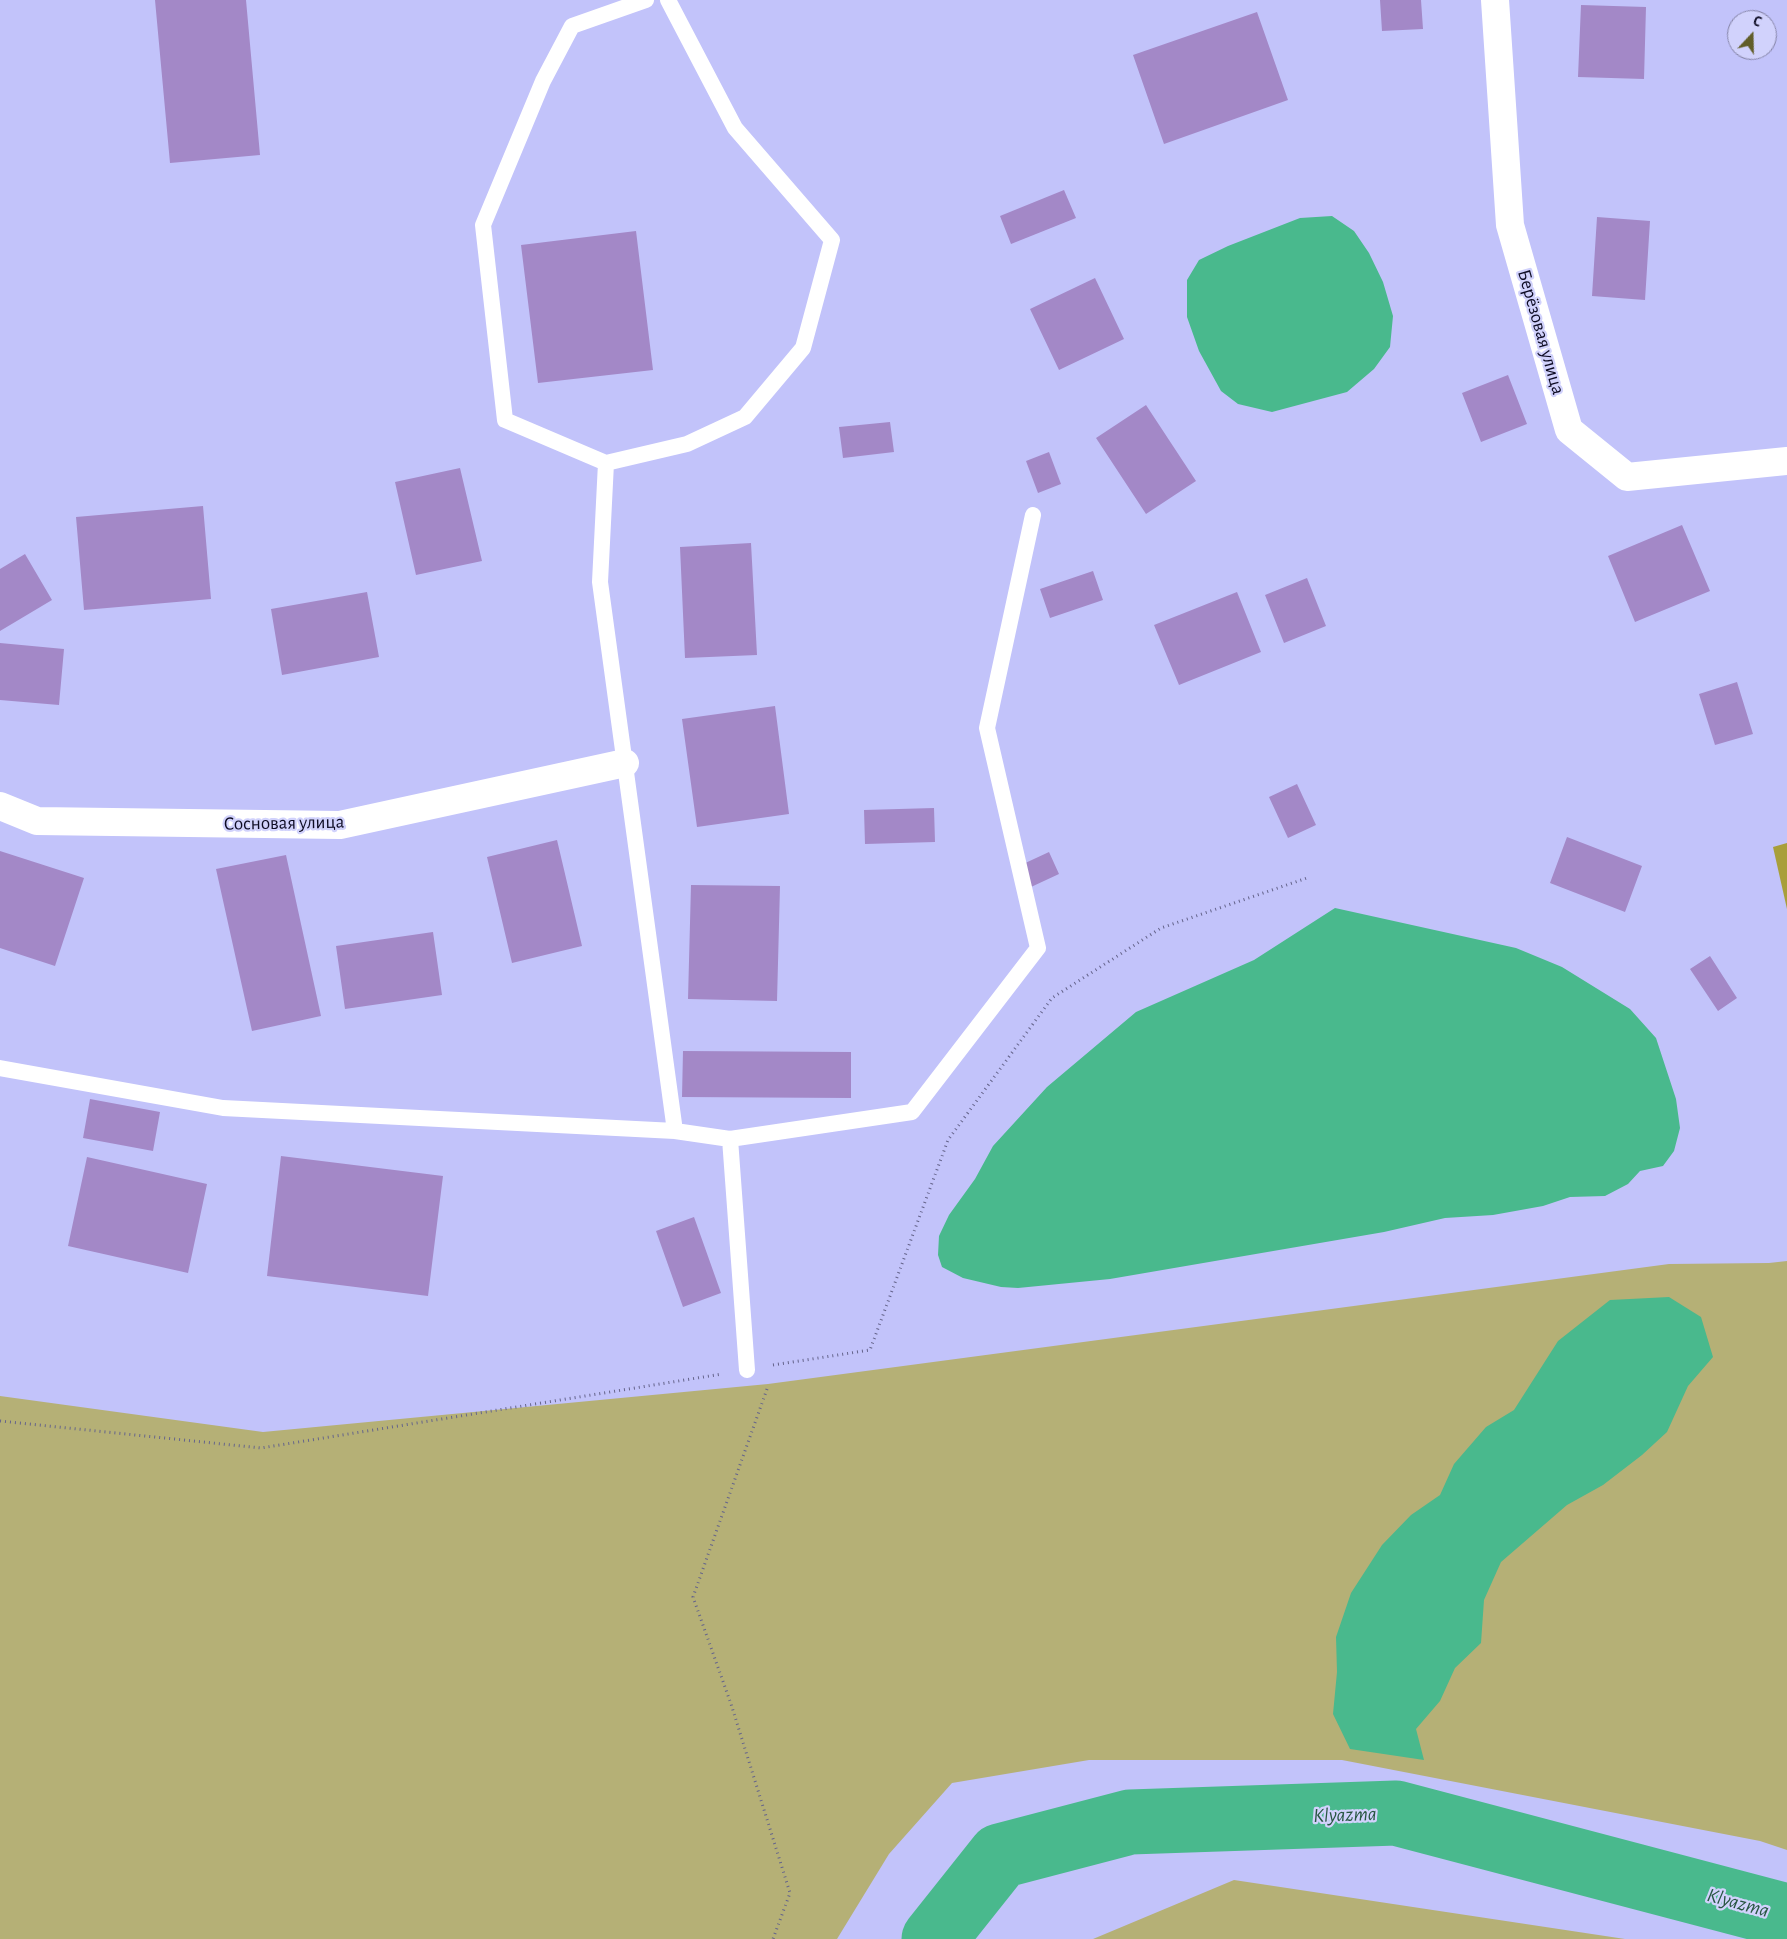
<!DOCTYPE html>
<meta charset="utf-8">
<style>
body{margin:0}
#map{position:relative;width:1787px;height:1939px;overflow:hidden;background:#c2c3fa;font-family:"Alegreya Sans",sans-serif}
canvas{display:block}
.north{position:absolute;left:1727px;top:10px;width:50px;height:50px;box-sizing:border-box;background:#d1d2fc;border:1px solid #8382a5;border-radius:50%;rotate:21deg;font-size:14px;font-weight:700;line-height:20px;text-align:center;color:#0d0b23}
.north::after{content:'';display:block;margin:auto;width:18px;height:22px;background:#615d29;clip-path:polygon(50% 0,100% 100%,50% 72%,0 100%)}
</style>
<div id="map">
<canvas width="1787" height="1939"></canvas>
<div class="north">С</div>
</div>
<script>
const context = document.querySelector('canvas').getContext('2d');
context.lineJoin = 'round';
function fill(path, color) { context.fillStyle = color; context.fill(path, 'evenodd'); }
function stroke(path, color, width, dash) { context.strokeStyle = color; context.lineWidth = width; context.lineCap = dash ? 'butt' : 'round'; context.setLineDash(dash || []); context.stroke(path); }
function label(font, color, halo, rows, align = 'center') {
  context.font = font + ' "Alegreya Sans",sans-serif'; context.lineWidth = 4.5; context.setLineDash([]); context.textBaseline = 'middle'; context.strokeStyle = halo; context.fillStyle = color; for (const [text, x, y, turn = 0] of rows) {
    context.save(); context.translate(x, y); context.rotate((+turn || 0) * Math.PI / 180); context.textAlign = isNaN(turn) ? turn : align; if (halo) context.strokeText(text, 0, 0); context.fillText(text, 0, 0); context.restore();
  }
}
fill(new Path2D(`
 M 1787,1261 L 1787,1850 L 1760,1841 L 1342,1760 L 1089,1760 L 952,1783 L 889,1854 L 837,1939 L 0,1939 L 0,1396 L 263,1432 L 768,1384 L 1669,1264 L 1769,1263 Z
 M 1234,1880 L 1625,1939 L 1093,1939 Z`), '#b5b076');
fill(new Path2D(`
 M 1787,843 L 1787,909 L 1773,847 Z`), '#a89f3a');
fill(new Path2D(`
 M 1332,216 L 1354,231 L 1369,253 L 1383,282 L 1393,316 L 1390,347 L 1374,369 L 1347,392 L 1272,412 L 1238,404 L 1221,391 L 1199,351 L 1187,317 L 1187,280 L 1199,260 L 1228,246 L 1300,218 Z
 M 1335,908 L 1516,948 L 1562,967 L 1630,1009 L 1656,1038 L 1676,1099 L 1680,1128 L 1674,1151 L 1663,1166 L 1640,1171 L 1628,1184 L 1605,1196 L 1570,1197 L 1543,1206 L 1493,1215 L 1445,1218 L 1384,1232 L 1110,1279 L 1018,1288 L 1001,1287 L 963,1278 L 942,1267 L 938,1255 L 939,1236 L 949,1215 L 975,1179 L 993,1146 L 1047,1087 L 1136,1012 L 1254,960 Z
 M 1669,1297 L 1701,1317 L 1713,1357 L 1688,1386 L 1667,1432 L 1642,1455 L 1603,1485 L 1567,1505 L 1501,1562 L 1484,1600 L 1481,1643 L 1455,1668 L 1440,1701 L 1416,1729 L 1424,1760 L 1350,1749 L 1333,1714 L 1337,1672 L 1336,1637 L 1351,1593 L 1382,1545 L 1411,1515 L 1440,1495 L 1454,1464 L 1486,1427 L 1514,1410 L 1558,1341 L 1610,1300 Z`), '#49b98d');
stroke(new Path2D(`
 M 934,1939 L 1000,1856 L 1130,1822 L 1396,1813 L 1787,1916`), '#49b98d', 65);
fill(new Path2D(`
 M 155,0 L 246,0 L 260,155 L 170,163 Z
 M 1380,0 L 1421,0 L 1423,29 L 1382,31 Z
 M 1581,5 L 1646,7 L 1644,79 L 1578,77 Z
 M 1257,12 L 1288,100 L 1164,144 L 1133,55 Z
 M 1064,190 L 1076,218 L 1011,244 L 1000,216 Z
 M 1597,217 L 1650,221 L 1645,300 L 1592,296 Z
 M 636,231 L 653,370 L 538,383 L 521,245 Z
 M 1095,278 L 1124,339 L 1059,370 L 1030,309 Z
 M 1508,375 L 1527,424 L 1481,442 L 1462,393 Z
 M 1146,405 L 1196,481 L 1146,514 L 1096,438 Z
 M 890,422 L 894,452 L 843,458 L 839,427 Z
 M 1049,452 L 1061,484 L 1038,493 L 1026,461 Z
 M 460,468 L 482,561 L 416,575 L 395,482 Z
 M 203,506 L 211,599 L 84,610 L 76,517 Z
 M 1682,525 L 1710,591 L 1635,622 L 1608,556 Z
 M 751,543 L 757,655 L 685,658 L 680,547 Z
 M 25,554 L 52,600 L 0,631 L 0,569 Z
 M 1093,571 L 1103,600 L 1050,618 L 1040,589 Z
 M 1307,578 L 1326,626 L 1284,643 L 1265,595 Z
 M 367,592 L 379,657 L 282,675 L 271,609 Z
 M 1237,592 L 1261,652 L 1179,685 L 1154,625 Z
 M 0,643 L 64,649 L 59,705 L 0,700 Z
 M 1737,682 L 1753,734 L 1715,745 L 1699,694 Z
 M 775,706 L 789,814 L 697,827 L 682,719 Z
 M 1297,784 L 1316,825 L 1288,838 L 1269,797 Z
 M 934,808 L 935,842 L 865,844 L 864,810 Z
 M 1567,837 L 1642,866 L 1625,912 L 1550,883 Z
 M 557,840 L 582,946 L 512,963 L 487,857 Z
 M 0,851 L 84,878 L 55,966 L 0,948 Z
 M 1049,852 L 1059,874 L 1031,887 L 1021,865 Z
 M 286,855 L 321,1016 L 252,1031 L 216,869 Z
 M 691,885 L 780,886 L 777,1001 L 688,999 Z
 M 433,932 L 442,995 L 345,1009 L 336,946 Z
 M 1710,956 L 1737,998 L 1718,1011 L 1690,969 Z
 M 683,1051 L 851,1052 L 851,1098 L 682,1097 Z
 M 90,1099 L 160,1112 L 153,1151 L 83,1138 Z
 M 281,1156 L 443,1176 L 428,1296 L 267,1276 Z
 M 87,1157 L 207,1184 L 188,1273 L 68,1246 Z
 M 694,1217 L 721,1293 L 683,1307 L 656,1231 Z`), '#a388c7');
stroke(new Path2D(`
 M 773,1365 L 870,1350 L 948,1140 L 1052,998 L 1161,928 L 1307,878
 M 767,1389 L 693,1597 L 731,1704 L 790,1893 L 773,1939
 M 0,1421 L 261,1448 L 722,1374`), '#65648b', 3, [1, 4]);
stroke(new Path2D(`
 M 606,463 L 505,420 L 483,225 L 543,81 L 572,26 L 646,0
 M 0,1068 L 223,1108 L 675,1131 L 600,582 L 606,463 L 687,444 L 745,417 L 803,348 L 832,240 L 735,128 L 668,0
 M 675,1131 L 730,1139 L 747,1370
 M 730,1139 L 912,1112 L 1038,948 L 987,728 L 1033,515`), '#fff', 16);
stroke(new Path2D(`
 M 1495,0 L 1510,225 L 1569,430 L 1627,477 L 1787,461
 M 0,806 L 37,821 L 340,825 L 625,763`), '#fff', 28);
label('19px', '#0d0b23', '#d1d2fc', [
 ["Берёзовая улица",1541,332,74],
 ["Сосновая улица",284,823,-1]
]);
label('italic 20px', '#285642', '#d1d2fc', [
 ["Klyazma",1345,1815,-2],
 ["Klyazma",1738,1903,15]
]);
</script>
